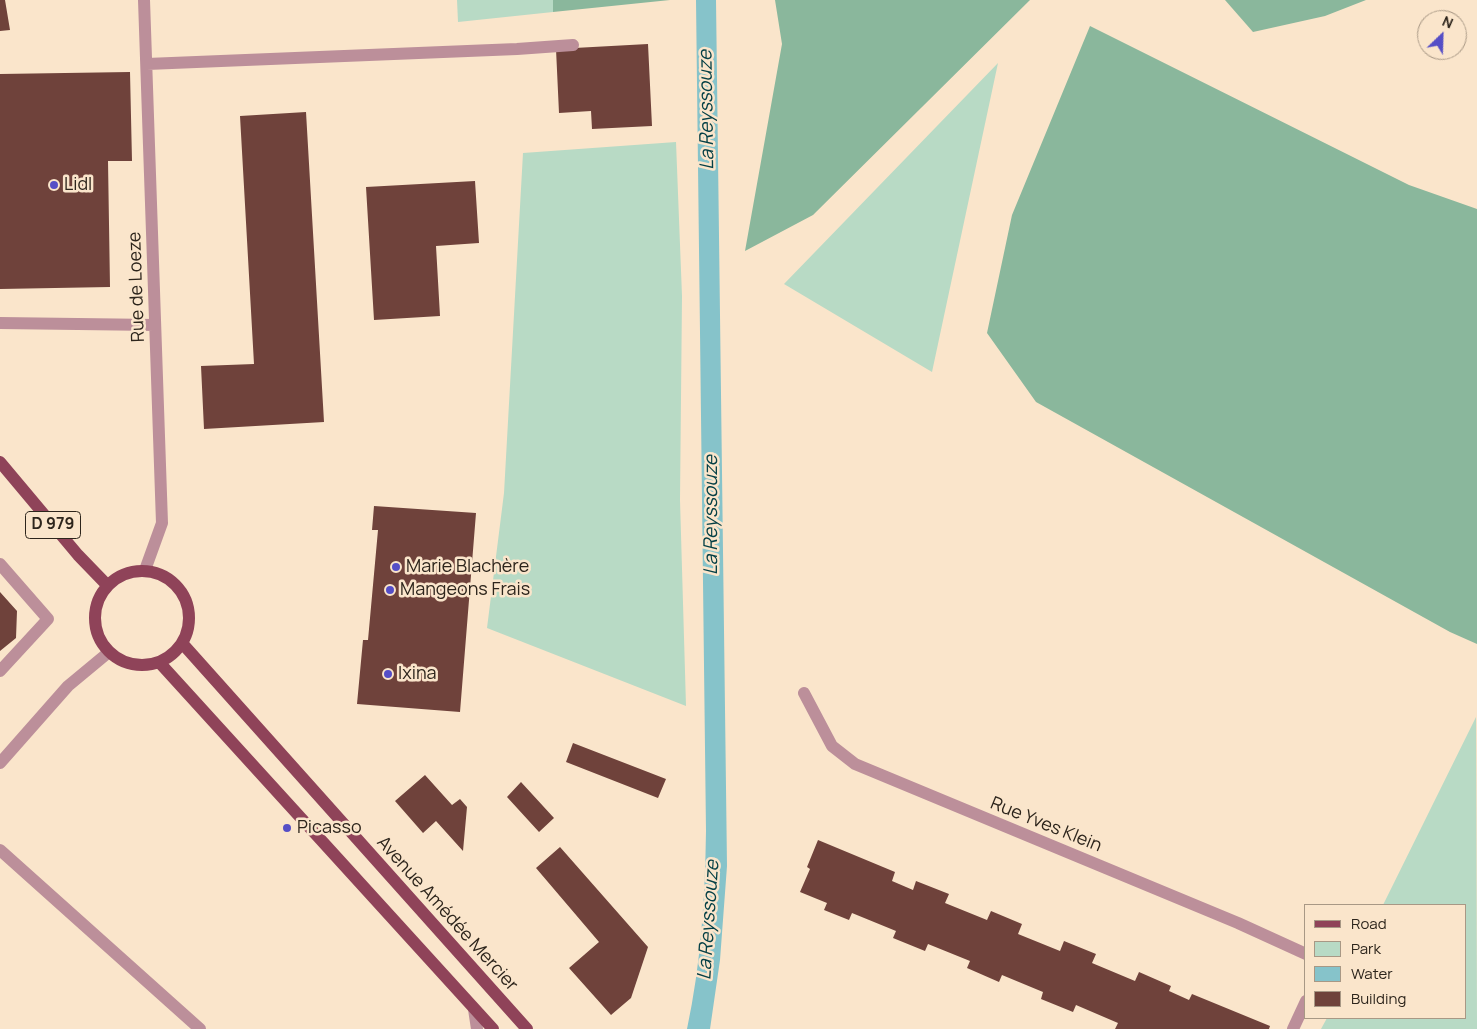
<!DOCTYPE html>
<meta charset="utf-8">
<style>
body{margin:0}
#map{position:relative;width:1477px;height:1029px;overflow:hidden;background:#fae5cb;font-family:Manrope,sans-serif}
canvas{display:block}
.legend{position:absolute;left:1304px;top:904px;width:162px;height:115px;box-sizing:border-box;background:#fae5cb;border:1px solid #a89885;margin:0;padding:6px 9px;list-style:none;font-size:15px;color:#2d251c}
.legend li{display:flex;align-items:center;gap:10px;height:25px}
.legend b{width:25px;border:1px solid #a89885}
.north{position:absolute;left:1417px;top:10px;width:50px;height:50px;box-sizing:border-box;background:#fae5cb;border:1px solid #a89885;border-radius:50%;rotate:24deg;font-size:14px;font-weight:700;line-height:20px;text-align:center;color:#2d251c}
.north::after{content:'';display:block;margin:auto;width:18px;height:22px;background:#554ec6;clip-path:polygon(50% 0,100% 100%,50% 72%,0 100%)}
</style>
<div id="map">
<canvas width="1477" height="1029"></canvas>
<ul class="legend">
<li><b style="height:6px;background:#8f4359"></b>Road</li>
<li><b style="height:14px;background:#b8dac5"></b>Park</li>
<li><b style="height:14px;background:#86c3ca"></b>Water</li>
<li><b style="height:14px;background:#6f423b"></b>Building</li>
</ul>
<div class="north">N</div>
</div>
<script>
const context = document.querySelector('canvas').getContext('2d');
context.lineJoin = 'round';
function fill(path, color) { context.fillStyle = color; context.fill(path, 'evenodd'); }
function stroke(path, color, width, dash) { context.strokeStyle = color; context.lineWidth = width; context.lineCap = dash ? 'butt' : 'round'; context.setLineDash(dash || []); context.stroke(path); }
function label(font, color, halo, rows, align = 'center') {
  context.font = font + ' Manrope,sans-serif'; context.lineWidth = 5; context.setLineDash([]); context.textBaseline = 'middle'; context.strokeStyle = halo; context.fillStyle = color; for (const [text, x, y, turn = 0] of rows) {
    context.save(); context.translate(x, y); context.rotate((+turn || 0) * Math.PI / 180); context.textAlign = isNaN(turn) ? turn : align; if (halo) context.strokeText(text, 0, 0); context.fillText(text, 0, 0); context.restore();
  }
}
fill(new Path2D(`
 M 457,0 L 553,0 L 553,12 L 458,22 Z
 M 998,63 L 932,372 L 784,284 Z
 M 676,142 L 682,296 L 680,500 L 686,706 L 487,628 L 504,493 L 523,153 Z
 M 1476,717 L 1477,1029 L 1321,1029 L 1327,1018 L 1466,1018 L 1466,905 L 1383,905 Z`), '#b8dac5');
fill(new Path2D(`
 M 553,0 L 670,0 L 553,12 Z
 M 775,0 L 1030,0 L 813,215 L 745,251 L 782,44 Z
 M 1225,0 L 1366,0 L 1325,16 L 1253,32 Z
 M 1090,26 L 1409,185 L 1477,209 L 1477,644 L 1450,632 L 1036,402 L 987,333 L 1012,215 Z`), '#8ab79c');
fill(new Path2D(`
 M 696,0 L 716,0 L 727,866 L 720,960 L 710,1029 L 687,1029 C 701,964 705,898 706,831 Z`), '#86c3ca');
fill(new Path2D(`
 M 0,0 L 5,0 L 10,30 L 0,31 Z
 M 648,44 L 652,126 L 592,129 L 591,111 L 559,113 L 556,49 Z
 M 130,72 L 132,161 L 108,161 L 110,287 L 0,289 L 0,74 Z
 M 306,112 L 324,422 L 204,429 L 201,366 L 254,364 L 240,116 Z
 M 475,181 L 479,243 L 436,246 L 440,316 L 374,320 L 366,187 Z
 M 374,506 L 476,513 L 460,712 L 357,704 L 363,640 L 368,640 L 378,530 L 372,530 Z
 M 0,592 L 17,611 L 16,638 L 0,651 Z
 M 573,743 L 666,779 L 658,798 L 566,762 Z
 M 425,775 L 452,805 L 460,799 L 467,807 L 463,851 L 436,821 L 423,833 L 395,801 Z
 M 521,782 L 554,818 L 539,832 L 507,797 Z
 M 818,840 L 895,872 L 892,881 L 913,890 L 916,881 L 949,894 L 945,903 L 987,920 L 991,911 L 1022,924 L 1018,934 L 1060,951 L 1064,941 L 1096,954 L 1092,963 L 1135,981 L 1139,972 L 1171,986 L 1169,991 L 1189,1000 L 1192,994 L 1270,1026 L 1269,1029 L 1115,1029 L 1118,1023 L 1076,1005 L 1073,1012 L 1041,999 L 1043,992 L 1002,975 L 999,982 L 967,968 L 970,961 L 928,944 L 925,951 L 893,938 L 896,931 L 852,913 L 849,920 L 824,910 L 827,903 L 800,892 L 810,869 L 807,867 Z
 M 560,847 L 648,947 L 631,998 L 611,1015 L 569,968 L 599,942 L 536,868 Z`), '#6f423b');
stroke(new Path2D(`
 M 144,0 L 162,523 L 145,570
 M 147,64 L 517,49 L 573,45
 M 0,323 L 155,325
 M 0,564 L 48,619 L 0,671
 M 804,693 L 832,746 L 855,764 L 1238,923 L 1306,954
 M 0,763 L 68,686 L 109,652
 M 0,850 L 200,1029
 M 474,1009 L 477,1029
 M 1293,1029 L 1306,1001`), '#bc8f9a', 12);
stroke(new Path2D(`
 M 0,462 L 78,555 L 107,585
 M95 618a47 47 0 1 1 94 0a47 47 0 1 1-94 0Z
 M 182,643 L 527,1029
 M 159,662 L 493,1029`), '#8f4359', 12);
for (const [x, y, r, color] of [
 [54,185,5,"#554ec6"],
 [396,567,5,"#554ec6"],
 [390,590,5,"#554ec6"],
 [388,674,5,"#554ec6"],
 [287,828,5,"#554ec6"]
]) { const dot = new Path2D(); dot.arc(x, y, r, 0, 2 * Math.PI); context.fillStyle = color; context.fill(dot); stroke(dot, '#fae5cb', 2); }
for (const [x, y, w] of [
 [53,525,55]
]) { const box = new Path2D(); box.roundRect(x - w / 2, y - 13.5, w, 27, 4); context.fillStyle = '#fae5cb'; context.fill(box); stroke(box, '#2d251c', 1); }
label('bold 16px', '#2d251c', null, [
 ["D 979",53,525]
]);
label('18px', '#2d251c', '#fae5cb', [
 ["Lidl",64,185],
 ["Marie Blachère",406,567],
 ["Mangeons Frais",400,590],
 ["Ixina",398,674],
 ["Picasso",297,828]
], 'left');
label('18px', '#2d251c', '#fae5cb', [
 ["Rue de Loeze",137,287,-92],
 ["Rue Yves Klein",1046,825,22],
 ["Avenue Amédée Mercier",447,914,48]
]);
label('italic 19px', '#054046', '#fae5cb', [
 ["La Reyssouze",707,110,-91],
 ["La Reyssouze",712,515,-90],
 ["La Reyssouze",709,920,-86]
]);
</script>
